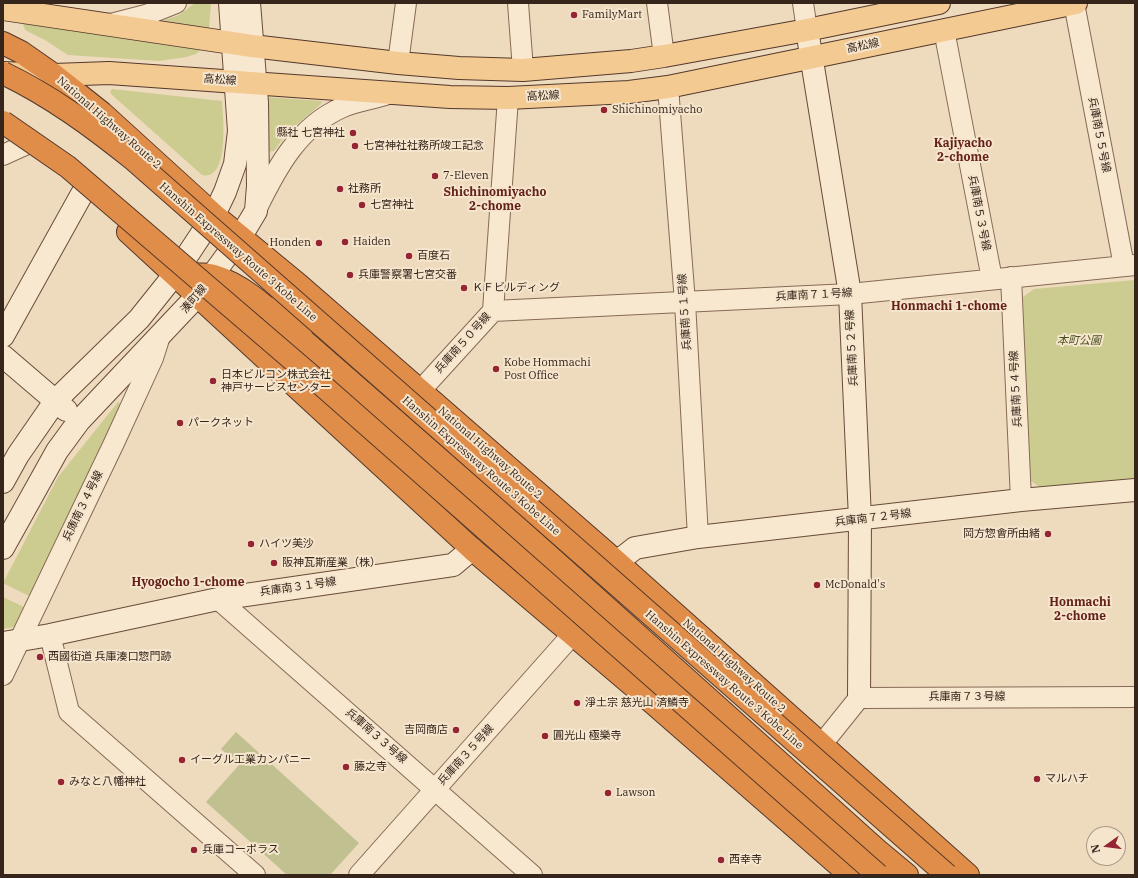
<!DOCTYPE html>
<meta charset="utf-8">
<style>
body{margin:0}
#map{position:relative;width:1138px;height:878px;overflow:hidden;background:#eedabd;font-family:"IBM Plex Serif",serif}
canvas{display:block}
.frame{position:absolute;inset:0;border:4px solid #35251b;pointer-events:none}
.north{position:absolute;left:1086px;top:826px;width:40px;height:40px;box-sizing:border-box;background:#f6e5cd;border:1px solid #a99886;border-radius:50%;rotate:256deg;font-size:11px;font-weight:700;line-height:16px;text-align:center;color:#35251b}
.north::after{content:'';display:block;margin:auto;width:14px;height:18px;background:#962533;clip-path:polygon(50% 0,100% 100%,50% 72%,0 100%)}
</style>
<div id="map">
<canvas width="1138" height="878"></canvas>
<div class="frame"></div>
<div class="north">N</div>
</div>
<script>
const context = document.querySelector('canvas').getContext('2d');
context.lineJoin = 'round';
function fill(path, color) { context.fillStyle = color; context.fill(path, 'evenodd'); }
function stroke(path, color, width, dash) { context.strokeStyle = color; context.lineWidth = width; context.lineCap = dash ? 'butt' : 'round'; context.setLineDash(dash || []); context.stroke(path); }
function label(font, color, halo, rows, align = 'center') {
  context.font = font + ' "IBM Plex Serif","Noto Sans JP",serif'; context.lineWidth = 4; context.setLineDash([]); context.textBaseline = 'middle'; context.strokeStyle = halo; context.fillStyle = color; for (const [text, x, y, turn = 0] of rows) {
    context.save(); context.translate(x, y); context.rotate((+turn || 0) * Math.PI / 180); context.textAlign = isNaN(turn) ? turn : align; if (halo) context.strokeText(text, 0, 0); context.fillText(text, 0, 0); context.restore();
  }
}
fill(new Path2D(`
 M 195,3 L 211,3 L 209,29 L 164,22 L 164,20 L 179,15 Z
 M 26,23 L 201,50 L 196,54 L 186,57 L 159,61 L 68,55 L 45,40 L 25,30 L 23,24 Z
 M 112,89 L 222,101 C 223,117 230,181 202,175 L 111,94 L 110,92 Z
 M 265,97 L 322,101 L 321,104 L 286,134 L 274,151 L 266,152 Z
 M 1135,280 L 1135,479 L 1041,488 L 1027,478 L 1023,297 L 1034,289 Z
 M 118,402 L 122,405 L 31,597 L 3,583 L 58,477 Z
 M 3,597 L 24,607 L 14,627 L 3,629 Z`), '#cccc91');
fill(new Path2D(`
 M 236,732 L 359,843 L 330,875 L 287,875 L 206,802 L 239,765 L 221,749 Z`), '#c0c091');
const street = new Path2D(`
 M 518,3 L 523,70
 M 657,3 L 664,56
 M 803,3 L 807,30
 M 1074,3 L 1124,266
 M 111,24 L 146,15 L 176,3
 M 944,30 L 992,279
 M 398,63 L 406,3
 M 668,87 L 685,302 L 698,537
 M 3,155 L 25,145
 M 257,208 C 277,167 299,126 343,107 C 357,101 373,99 388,94
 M 1011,277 L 1021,500
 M 493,311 L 850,294 L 1135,265
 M 420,391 L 493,311 L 508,98
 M 218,599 L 532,875
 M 50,635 L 69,712 L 255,875
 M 3,675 L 114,443 L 153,358 L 160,336
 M 822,744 L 859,698 L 1135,697
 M 359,875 L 572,635`);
const secondary = new Path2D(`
 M 807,30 L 850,294 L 860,519 L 859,698
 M 3,336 L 83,192
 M 3,356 L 66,410
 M 3,482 L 18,455 L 56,400 L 139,319 L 175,274 L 214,215 L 225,192 L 235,164 L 239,131 L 230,3
 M 3,548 L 57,451 L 79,421 L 198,295 L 241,236 L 256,211 L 258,186 L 257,103 L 249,3
 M 617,562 L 635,548 L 698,537 L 1021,500 L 1135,490
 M 3,643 L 50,635 L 218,599 L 453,565 L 472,549`);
const primary = new Path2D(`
 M 3,9 L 252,46 L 398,63 L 459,68 L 523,70 L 631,61 L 664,56 L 807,30 L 939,3
 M 3,73 L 54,75 L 109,73 L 450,97 L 508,98 L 629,92 L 668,87 L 1076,3`);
const highway = new Path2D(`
 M 3,43 L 21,52 L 54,75 L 102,113 L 214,215 L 299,285 L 617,562 L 968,875
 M 128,232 L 472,549 L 637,689 L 850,875
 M 180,274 C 191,275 204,273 214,276 C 247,286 274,315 300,337
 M 279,288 L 287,300 L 303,340 L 498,510 L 877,850 L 907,875`);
stroke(street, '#866a56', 22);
stroke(secondary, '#684b39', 24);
stroke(primary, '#54392b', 24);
stroke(highway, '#54392b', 24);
stroke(street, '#f9e8d0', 20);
stroke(secondary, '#f9e8d0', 22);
stroke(primary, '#f4ca93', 22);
stroke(highway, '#e18d4a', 22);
const highwayBridge = new Path2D(`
 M 3,73 C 51,96 93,127 134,160 L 947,875
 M 3,122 L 68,167 L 315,379 L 878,875`);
stroke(highwayBridge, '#54392b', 24, []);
stroke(highwayBridge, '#e18d4a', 22);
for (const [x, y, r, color] of [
 [574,15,4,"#962533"],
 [604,110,4,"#962533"],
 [353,133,4,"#962533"],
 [355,146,4,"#962533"],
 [435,176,4,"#962533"],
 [340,189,4,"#962533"],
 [362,205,4,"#962533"],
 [345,242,4,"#962533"],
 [319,243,4,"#962533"],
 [409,256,4,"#962533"],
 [350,275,4,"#962533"],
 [464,288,4,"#962533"],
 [496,369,4,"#962533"],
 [213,381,4,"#962533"],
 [180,423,4,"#962533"],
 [1048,534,4,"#962533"],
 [251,544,4,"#962533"],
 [274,563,4,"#962533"],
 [817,585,4,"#962533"],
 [40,657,4,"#962533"],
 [577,703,4,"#962533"],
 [456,730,4,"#962533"],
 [545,736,4,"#962533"],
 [182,760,4,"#962533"],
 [346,767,4,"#962533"],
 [1037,779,4,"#962533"],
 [61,782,4,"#962533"],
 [608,793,4,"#962533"],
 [194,850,4,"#962533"],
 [721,860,4,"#962533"]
]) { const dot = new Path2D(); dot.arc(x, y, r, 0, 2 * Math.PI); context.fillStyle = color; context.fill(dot); stroke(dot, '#f6e5cd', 1.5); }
label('11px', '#35251b', '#f6e5cd', [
 ["FamilyMart",582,15],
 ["Shichinomiyacho",612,110],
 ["縣社 七宮神社",345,133,"right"],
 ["七宮神社社務所竣工記念",363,146],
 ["7-Eleven",443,176],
 ["社務所",348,189],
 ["七宮神社",370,205],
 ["Haiden",353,242],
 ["Honden",311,243,"right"],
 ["百度石",417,256],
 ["兵庫警察署七宮交番",358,275],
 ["ＫＦビルディング",472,288],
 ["Kobe Hommachi",504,363],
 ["Post Office",504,376],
 ["日本ビルコン株式会社",221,375],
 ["神戸サービスセンター",221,388],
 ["パークネット",188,423],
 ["岡方惣會所由緒",1040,534,"right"],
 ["ハイツ美沙",259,544],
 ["阪神瓦斯産業（株）",282,563],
 ["McDonald's",825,585],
 ["西國街道 兵庫湊口惣門跡",48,657],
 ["淨土宗 慈光山 済鱗寺",585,703],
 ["吉岡商店",448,730,"right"],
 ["圓光山 極樂寺",553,736],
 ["イーグル工業カンパニー",190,760],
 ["藤之寺",354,767],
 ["マルハチ",1045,779],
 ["みなと八幡神社",69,782],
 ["Lawson",616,793],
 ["兵庫コーポラス",202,850],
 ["西幸寺",729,860]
], 'left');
label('11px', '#35251b', '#f6e5cd', [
 ["高松線",863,46,-12],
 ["高松線",220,80,4],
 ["高松線",543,96,-3],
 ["National Highway Route 2",109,123,41],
 ["兵庫南５５号線",1099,135,79],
 ["兵庫南５３号線",979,213,79],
 ["Hanshin Expressway Route 3 Kobe Line",238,252,41],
 ["兵庫南７１号線",814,295,-3],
 ["湊町線",194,299,-50],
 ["兵庫南５１号線",685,312,-94],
 ["兵庫南５０号線",463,343,-48],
 ["兵庫南５２号線",852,348,-93],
 ["兵庫南５４号線",1016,389,-93],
 ["National Highway Route 2",490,453,41],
 ["Hanshin Expressway Route 3 Kobe Line",481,466,41],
 ["兵庫南３４号線",83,506,-64],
 ["兵庫南７２号線",873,518,-7],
 ["兵庫南３１号線",298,587,-8],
 ["National Highway Route 2",734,666,42],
 ["Hanshin Expressway Route 3 Kobe Line",724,680,41],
 ["兵庫南７３号線",967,697],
 ["兵庫南３３号線",376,736,41],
 ["兵庫南３５号線",466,755,-48]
]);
label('italic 11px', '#4b5221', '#f6e5cd', [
 ["本町公園",1079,341]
]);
label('bold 12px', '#63211a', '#f6e5cd', [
 ["Kajiyacho",963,144],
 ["2-chome",963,158],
 ["Shichinomiyacho",495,193],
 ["2-chome",495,207],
 ["Honmachi 1-chome",949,307],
 ["Hyogocho 1-chome",188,583],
 ["Honmachi",1080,603],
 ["2-chome",1080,617]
]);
</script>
